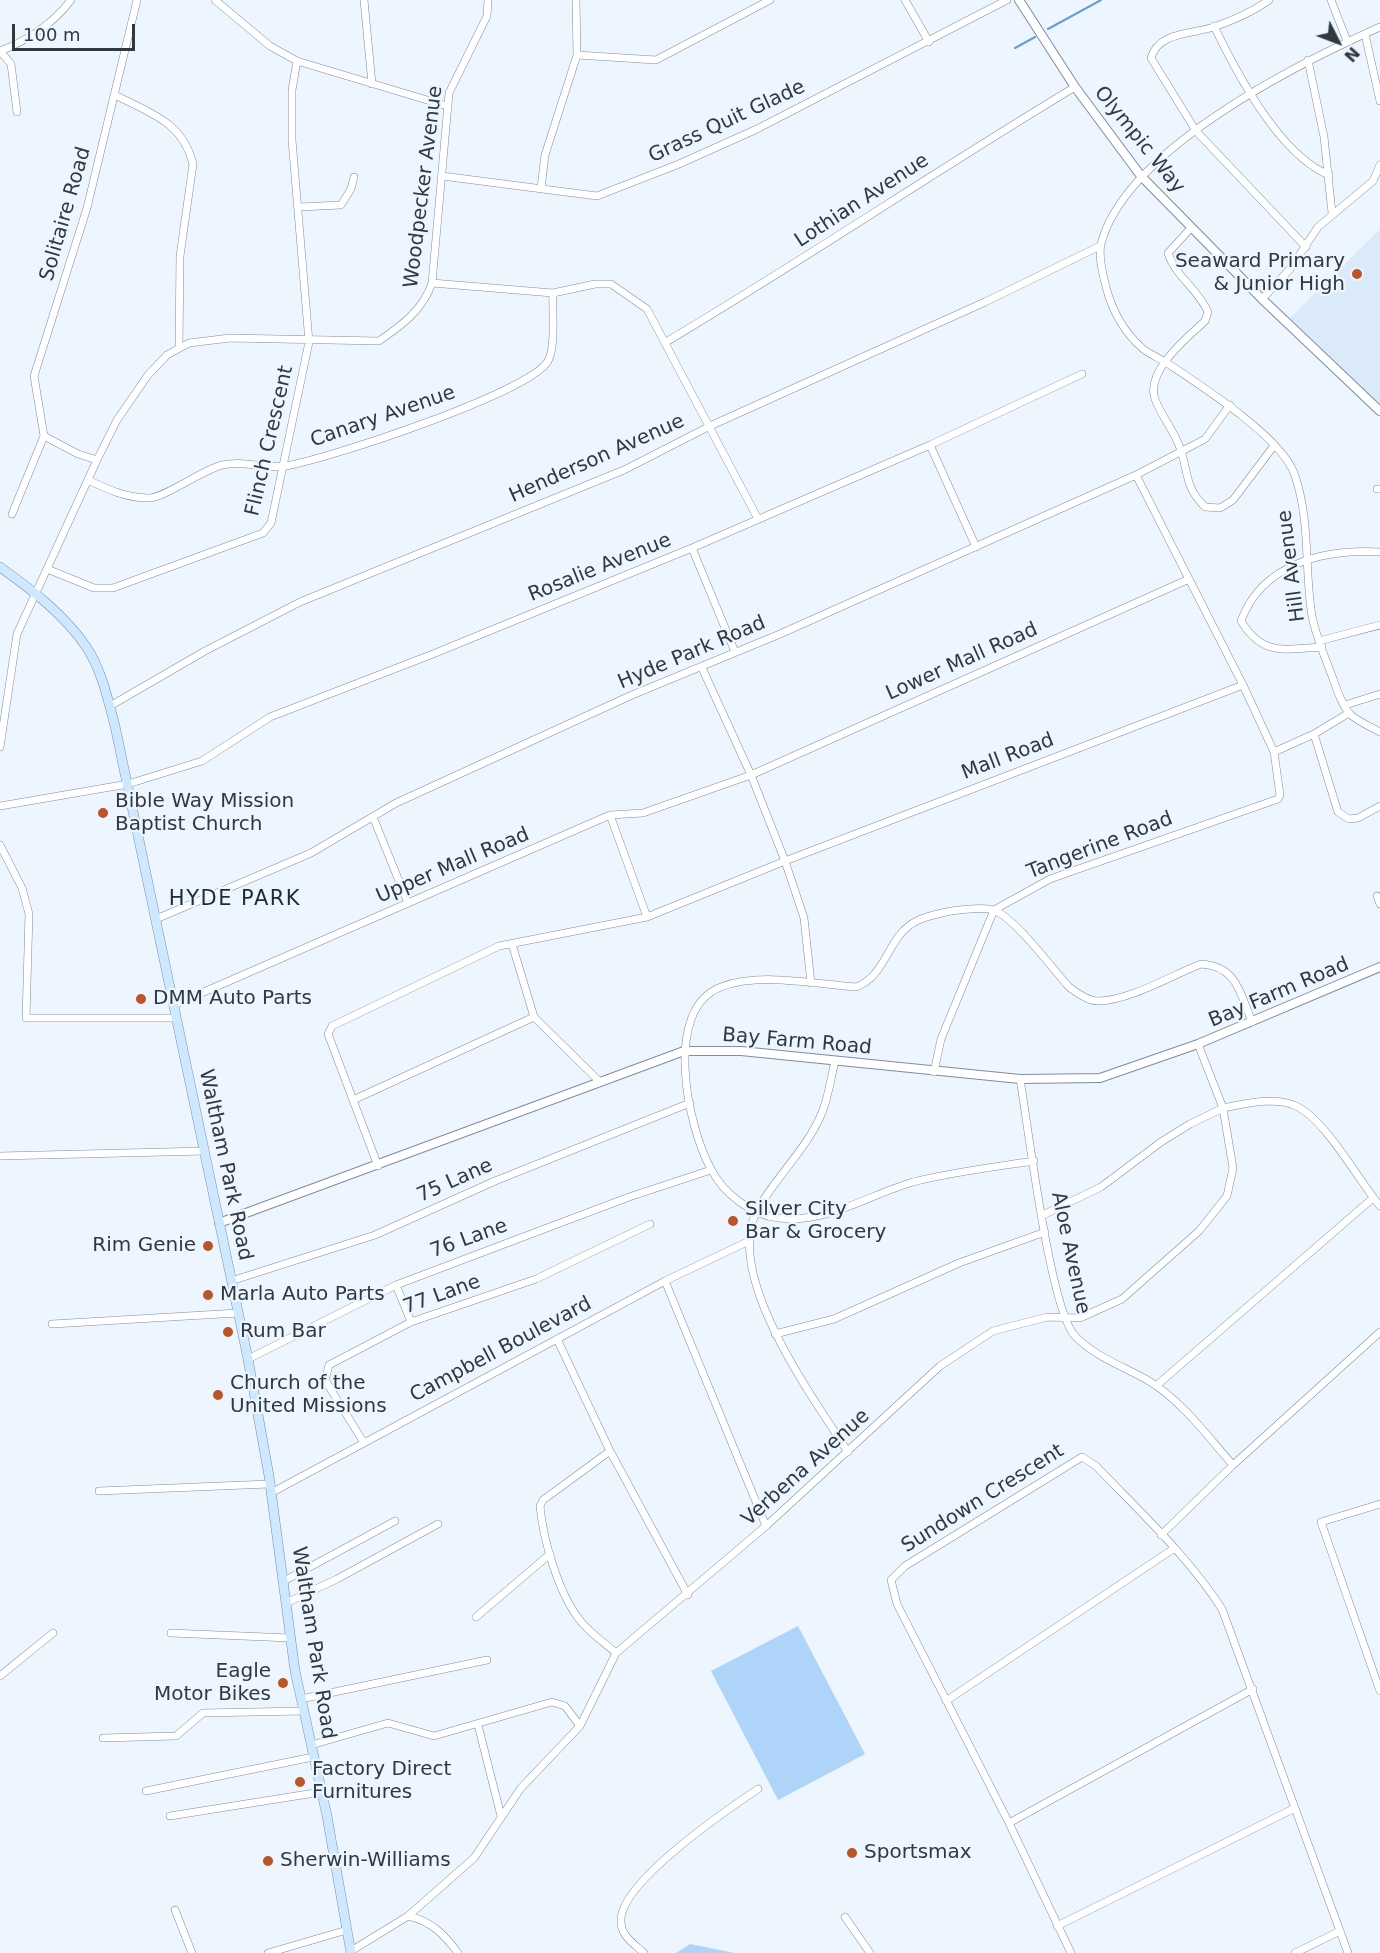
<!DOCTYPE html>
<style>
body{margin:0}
#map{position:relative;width:1380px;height:1953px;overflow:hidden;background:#edf5fe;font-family:"DejaVu Sans",sans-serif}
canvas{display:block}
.north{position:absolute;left:1308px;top:12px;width:60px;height:60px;-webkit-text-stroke:4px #edf5fe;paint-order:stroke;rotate:132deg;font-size:16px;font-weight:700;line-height:24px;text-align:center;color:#303941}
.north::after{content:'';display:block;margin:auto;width:21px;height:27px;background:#303941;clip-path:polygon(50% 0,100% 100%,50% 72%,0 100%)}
.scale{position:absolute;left:12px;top:24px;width:123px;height:27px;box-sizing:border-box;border:3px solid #303941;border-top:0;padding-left:8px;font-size:18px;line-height:21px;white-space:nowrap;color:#303941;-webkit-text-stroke:4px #edf5fe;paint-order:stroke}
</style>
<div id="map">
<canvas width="1380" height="1953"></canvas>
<div class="north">N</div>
<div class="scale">100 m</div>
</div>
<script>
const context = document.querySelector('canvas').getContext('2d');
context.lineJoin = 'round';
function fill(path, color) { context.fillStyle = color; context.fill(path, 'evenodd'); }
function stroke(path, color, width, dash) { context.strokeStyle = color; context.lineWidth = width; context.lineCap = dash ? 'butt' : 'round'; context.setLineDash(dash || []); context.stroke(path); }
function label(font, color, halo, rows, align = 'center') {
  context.font = font + ' "DejaVu Sans",sans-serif'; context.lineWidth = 4.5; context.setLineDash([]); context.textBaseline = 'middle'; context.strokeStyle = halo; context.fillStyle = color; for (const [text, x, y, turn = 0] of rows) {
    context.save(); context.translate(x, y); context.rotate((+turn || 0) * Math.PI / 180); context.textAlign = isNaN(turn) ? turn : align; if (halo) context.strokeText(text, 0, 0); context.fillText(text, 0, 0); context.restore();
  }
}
fill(new Path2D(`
 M 1379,230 L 1380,230 L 1380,403 L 1290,318 Z`), '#daeafb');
fill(new Path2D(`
 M 798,1626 L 865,1754 L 778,1800 L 711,1671 Z
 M 690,1944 L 735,1953 L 676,1953 Z`), '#aed4f9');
stroke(new Path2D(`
 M 1048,29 L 1101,0
 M 1015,48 L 1035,37`), '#609ed8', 2);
const minor = new Path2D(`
 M 215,0 L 270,46 L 297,61 L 447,106
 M 364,0 L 372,84
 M 905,0 L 929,42
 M 1269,0 C 1254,11 1231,21 1214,27 C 1192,34 1158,32 1151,58 L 1196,131 L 1306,247
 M 1331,0 L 1347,41
 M 1214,26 C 1236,72 1280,155 1329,175
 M 1380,27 C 1297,64 1125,150 1101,244 C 1098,256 1103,275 1106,287 C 1112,310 1124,332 1142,348 C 1149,354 1159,358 1167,363 C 1200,385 1280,436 1294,473 C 1311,520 1304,568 1312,616 C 1316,637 1325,657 1332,676 C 1336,687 1342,707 1351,715 C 1359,722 1371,727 1380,732
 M 1365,34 L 1380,101
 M 0,51 C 29,40 52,25 71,0
 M 0,51 L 11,64 L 17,112
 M 577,55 L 656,60 L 770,0
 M 1308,60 L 1324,137 L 1332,213
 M 115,95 C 150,113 183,122 193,164 L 180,256 L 179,347
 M 442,176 L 597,196 L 679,164 L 757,129 L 1007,0
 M 541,188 L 545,155 L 577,55 L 576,0
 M 299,207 L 341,205 L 351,189 L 354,177
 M 1191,228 L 1168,253 C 1175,276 1199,290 1208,312 L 1205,321 C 1188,337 1145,371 1155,399 C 1161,416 1174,430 1180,448 C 1189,473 1184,486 1205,507 L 1220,508 L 1233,500 L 1273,447
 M 432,283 L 553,293 L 595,284 L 611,284 L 647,309 L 758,519
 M 1262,299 L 1290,269 L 1318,227 L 1373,181 L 1380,165
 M 666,342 C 804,260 937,170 1075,87
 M 44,436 L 34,376 L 87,208 L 137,0
 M 44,436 L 78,454 L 97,460
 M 930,445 L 976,547
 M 88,480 C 107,489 126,498 148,498 C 163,499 202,470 222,465 C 243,460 264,469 285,466 C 326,460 531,392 548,361 C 556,347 552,309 553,293
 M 1377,489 L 1380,489
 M 12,514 L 44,436
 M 692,548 L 735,652
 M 47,569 L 94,588 L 113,588 L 263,533 L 271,523 L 309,342 L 292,140 L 292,90 L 297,61
 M 1319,641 L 1380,625
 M 1322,647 C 1285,649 1263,657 1241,621 C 1262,563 1325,549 1380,552
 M 702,668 L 751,775 L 785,861 L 804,918 L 811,983
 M 1345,705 L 1380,694
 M 110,706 L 205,651 L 300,602 L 624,470 L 710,426 L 985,302 L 1100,246
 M 1314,734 L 1338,812 L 1349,819 L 1358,818 L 1380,806
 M 0,747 L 17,634 L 97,460 L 117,420 L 148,375 L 167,355 L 189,343 L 230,338 L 379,341 C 402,325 423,310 432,283 L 449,93 L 487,16 L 488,0
 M 1274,752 L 1314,734 L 1349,713
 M 0,806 L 128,784 L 202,761 L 270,717 L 433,654 L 692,548 L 930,445 L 1082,374
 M 610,815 L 647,917
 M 373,817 L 408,903
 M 0,845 L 22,888 L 29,914 L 26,1018 L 176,1018
 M 1377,896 L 1380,904
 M 156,919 L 311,853 L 396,803 L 632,695 L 780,634 L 1136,475 L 1205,439 L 1230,405
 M 512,944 L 534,1017 L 600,1082
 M 174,1005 L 610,815 L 643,813 L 751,775 L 1187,580
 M 1198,1044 L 1223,1108 C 1245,1104 1275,1096 1296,1106 C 1326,1120 1358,1180 1380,1206
 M 835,1061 C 831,1077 829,1094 823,1110 C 809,1147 777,1175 758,1209 C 721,1273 814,1399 848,1452
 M 934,1072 L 941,1039 L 994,910 L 1050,879 L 1278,799 L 1280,795 L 1274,752 L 1243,685 L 1136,475
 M 1020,1079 C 1028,1125 1050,1310 1075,1336 C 1095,1357 1125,1367 1149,1381 C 1182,1401 1208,1437 1233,1465
 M 353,1100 L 534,1017
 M 0,1156 L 205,1151
 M 1034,1161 C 994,1167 952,1172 913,1182 C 868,1195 827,1224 779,1218 C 752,1216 723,1193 711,1169 C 688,1128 662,1009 721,987 C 759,972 815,984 856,987 C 880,978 885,954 899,936 C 910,921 924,917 942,913 C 954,910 986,906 996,911 C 1018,922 1051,967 1069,987 C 1077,993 1088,1001 1098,1001 C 1129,1001 1172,975 1201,964 C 1237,966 1240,993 1252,1022
 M 378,1166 L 328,1034 L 332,1026 L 499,946 L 647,917 L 785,861 L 1243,685
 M 231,1281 L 375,1235 L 495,1181 L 690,1103
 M 665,1281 L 766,1526
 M 396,1285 L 411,1322
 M 52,1324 L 238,1313
 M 775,1334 L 834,1319 L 959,1263 L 1045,1232
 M 557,1339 L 610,1451 L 688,1595
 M 248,1359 L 396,1285 L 629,1197 L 711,1170
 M 1156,1386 L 1373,1198
 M 364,1443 L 325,1380 L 329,1365 L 411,1322 L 536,1279 L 650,1224
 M 610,1451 L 543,1500 L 540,1506 C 543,1539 558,1592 579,1619 C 588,1632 604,1642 616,1653
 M 99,1491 L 269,1484
 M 271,1493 L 665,1281 L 749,1241
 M 1380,1504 L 1321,1522 L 1380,1691
 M 1161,1535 L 1233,1465 L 1380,1332
 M 284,1581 L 395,1521
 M 286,1603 L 337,1579 L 438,1524
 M 476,1617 L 550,1554
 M 171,1633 L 290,1638
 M 0,1676 L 53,1633
 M 301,1699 L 487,1660
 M 946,1701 L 1173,1549
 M 478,1725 L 501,1816
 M 103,1738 L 176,1736 L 203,1713 L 303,1711
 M 311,1745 L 388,1723 L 434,1736 L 552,1702 L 565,1706 L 580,1726
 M 146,1791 L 313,1757
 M 170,1816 L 321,1792
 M 1009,1823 L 1253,1689
 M 175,1910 L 192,1953
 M 408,1916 L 474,1858 L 521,1788 L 580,1726 L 616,1653 L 766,1526 L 940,1366 L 993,1331 L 1047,1317 L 1080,1318 L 1122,1299 L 1199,1231 L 1227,1196 L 1233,1168 L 1223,1108 L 1190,1124 L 1161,1142 L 1101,1187 L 1043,1215
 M 845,1917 L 870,1953
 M 1057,1926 L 1295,1808
 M 351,1951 L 408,1916 C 431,1921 444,1934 458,1953
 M 268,1953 L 347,1930
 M 644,1953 C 633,1943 621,1936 621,1921 C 619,1883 728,1809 758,1789
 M 1071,1953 L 1009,1823 L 897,1604 L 891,1580 L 905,1566 L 1082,1457 L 1096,1466 C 1139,1511 1188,1556 1222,1609 L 1348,1953
 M 1295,1953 L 1340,1931`);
const tertiary = new Path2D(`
 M 1019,0 L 1075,87 L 1141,176 L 1262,299 L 1380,411
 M 219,1223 L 684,1051 L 741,1051 L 1020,1079 L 1100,1078 L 1198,1044 L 1380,967`);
const secondary = new Path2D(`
 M 0,567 C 31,589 66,616 87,648 C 102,671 108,700 115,726 L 248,1359 L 269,1476 L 295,1671 L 327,1816 L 351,1953`);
stroke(minor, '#7b8ea2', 8);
stroke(tertiary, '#7b8ea2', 10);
stroke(secondary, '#7b8ea2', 10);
stroke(minor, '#fff', 7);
stroke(tertiary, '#fff', 8);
stroke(secondary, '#cee8ff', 9);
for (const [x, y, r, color] of [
 [1357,274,6,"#bb5429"],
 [103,813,6,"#bb5429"],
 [141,999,6,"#bb5429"],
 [733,1221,6,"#bb5429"],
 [208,1246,6,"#bb5429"],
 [208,1295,6,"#bb5429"],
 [228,1332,6,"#bb5429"],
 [218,1395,6,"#bb5429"],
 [283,1683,6,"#bb5429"],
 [300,1782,6,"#bb5429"],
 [852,1853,6,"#bb5429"],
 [268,1861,6,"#bb5429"]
]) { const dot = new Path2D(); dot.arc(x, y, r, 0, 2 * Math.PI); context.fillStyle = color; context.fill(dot); stroke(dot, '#edf5fe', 2); }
label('20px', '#303941', '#edf5fe', [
 ["Grass Quit Glade",727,122,-25],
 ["Olympic Way",1139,140,51],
 ["Woodpecker Avenue",424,187,-83],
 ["Lothian Avenue",862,201,-33],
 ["Solitaire Road",66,214,-74],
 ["Canary Avenue",383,417,-19],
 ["Flinch Crescent",270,441,-77],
 ["Henderson Avenue",597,459,-24],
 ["Hill Avenue",1292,566,-97],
 ["Rosalie Avenue",600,568,-22],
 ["Hyde Park Road",692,653,-23],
 ["Lower Mall Road",962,662,-24],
 ["Mall Road",1008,757,-21],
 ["Tangerine Road",1100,846,-21],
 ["Upper Mall Road",453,866,-23],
 ["Bay Farm Road",1279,993,-23],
 ["Bay Farm Road",797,1042,5],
 ["Waltham Park Road",225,1165,78],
 ["75 Lane",455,1181,-24],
 ["76 Lane",469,1239,-20],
 ["Aloe Avenue",1070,1253,78],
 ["77 Lane",442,1295,-20],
 ["Campbell Boulevard",501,1350,-28],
 ["Verbena Avenue",806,1468,-42],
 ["Sundown Crescent",983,1499,-32],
 ["Waltham Park Road",313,1643,81]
]);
label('20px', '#303941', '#edf5fe', [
 ["Seaward Primary",1345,262,"right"],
 ["& Junior High",1345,285,"right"],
 ["Bible Way Mission",115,802],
 ["Baptist Church",115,825],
 ["DMM Auto Parts",153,999],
 ["Silver City",745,1210],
 ["Bar & Grocery",745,1233],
 ["Rim Genie",196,1246,"right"],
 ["Marla Auto Parts",220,1295],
 ["Rum Bar",240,1332],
 ["Church of the",230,1384],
 ["United Missions",230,1407],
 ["Eagle",271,1672,"right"],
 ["Motor Bikes",271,1695,"right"],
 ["Factory Direct",312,1770],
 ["Furnitures",312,1793],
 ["Sportsmax",864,1853],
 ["Sherwin-Williams",280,1861]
], 'left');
context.letterSpacing = '1.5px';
label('21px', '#1b2c3c', '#edf5fe', [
 ["HYDE PARK",235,900]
]);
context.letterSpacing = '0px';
</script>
